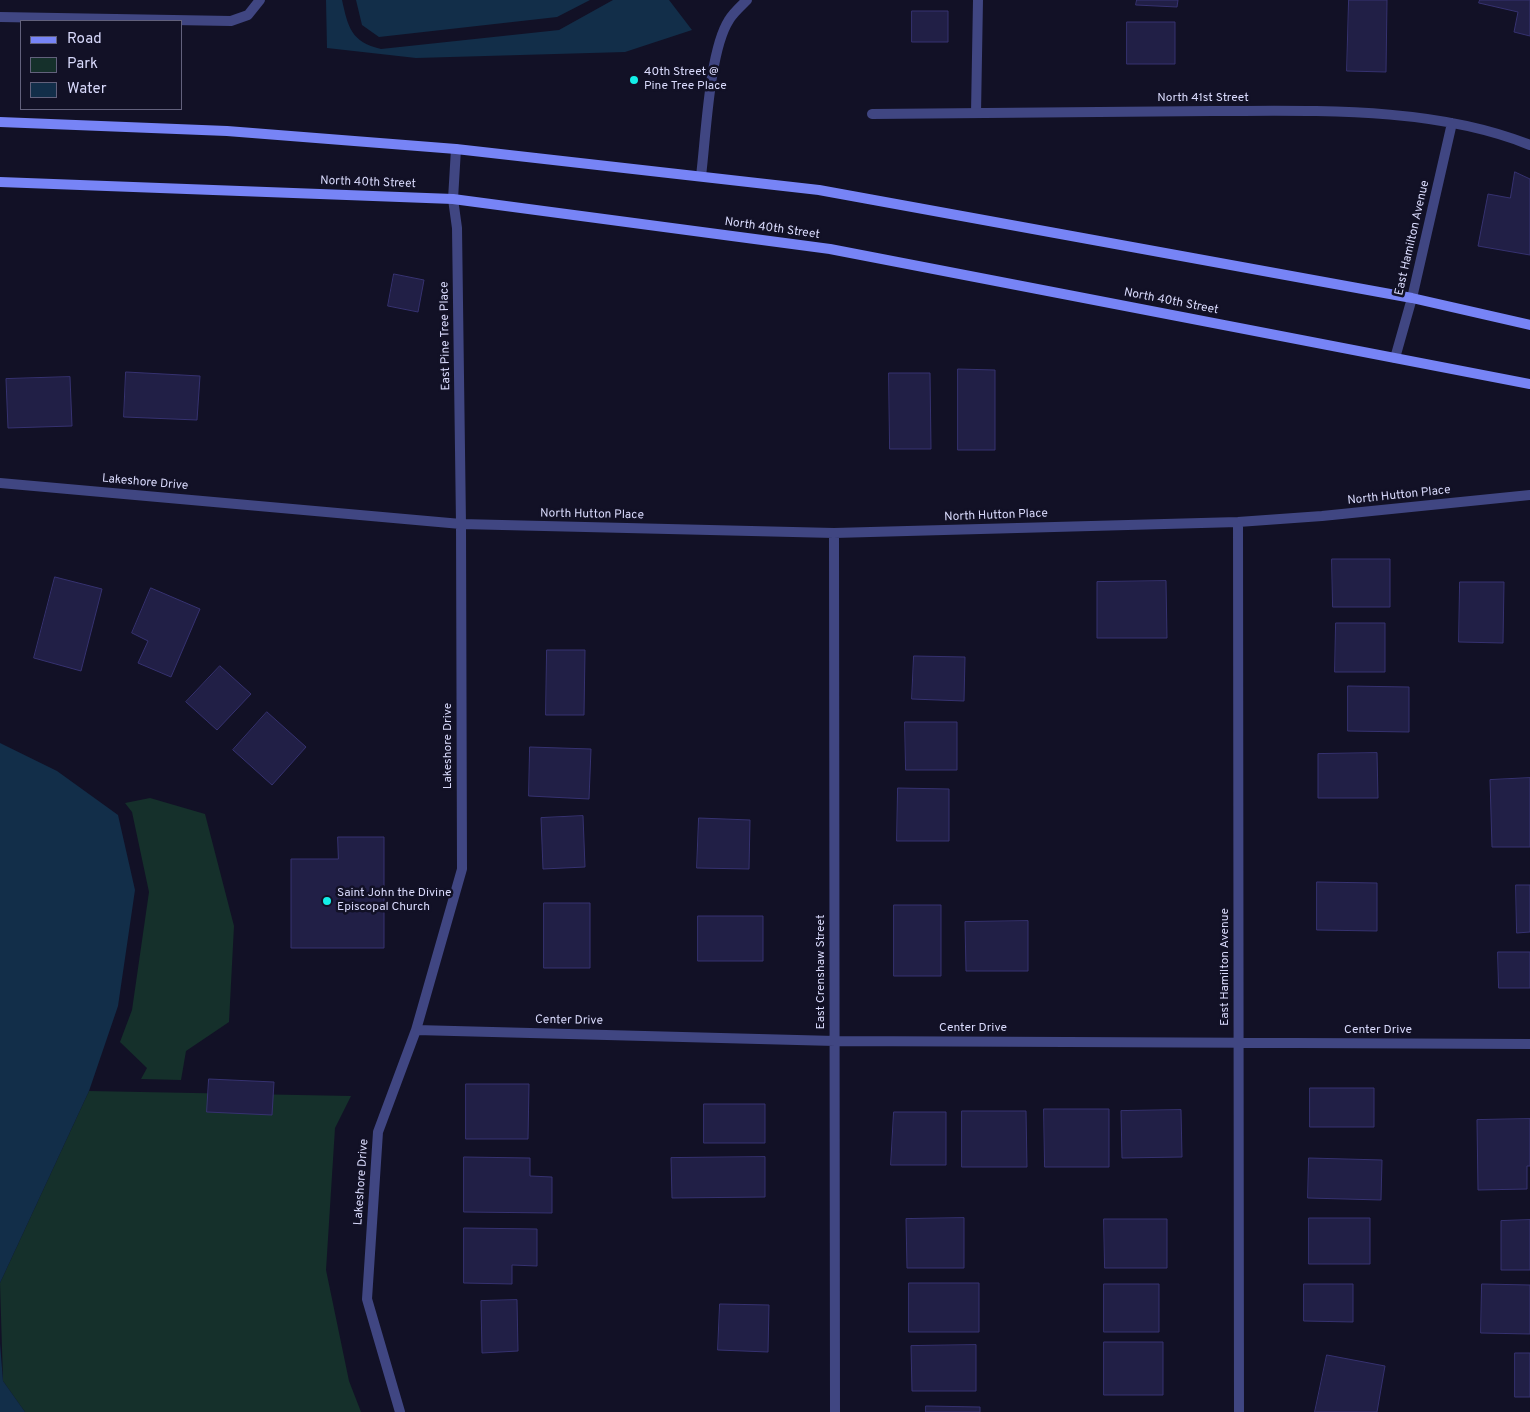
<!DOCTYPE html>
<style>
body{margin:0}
#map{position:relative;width:1530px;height:1412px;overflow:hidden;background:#121126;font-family:Overpass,sans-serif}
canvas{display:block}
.legend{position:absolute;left:20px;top:20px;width:162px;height:90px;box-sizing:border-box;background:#121126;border:1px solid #62617c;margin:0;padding:6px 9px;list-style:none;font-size:15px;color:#d9dafc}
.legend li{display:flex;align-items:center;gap:10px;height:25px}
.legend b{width:25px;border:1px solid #62617c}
</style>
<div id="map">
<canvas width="1530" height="1412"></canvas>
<ul class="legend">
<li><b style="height:6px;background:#7784f6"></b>Road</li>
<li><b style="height:14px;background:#15302b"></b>Park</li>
<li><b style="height:14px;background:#122e49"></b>Water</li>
</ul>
</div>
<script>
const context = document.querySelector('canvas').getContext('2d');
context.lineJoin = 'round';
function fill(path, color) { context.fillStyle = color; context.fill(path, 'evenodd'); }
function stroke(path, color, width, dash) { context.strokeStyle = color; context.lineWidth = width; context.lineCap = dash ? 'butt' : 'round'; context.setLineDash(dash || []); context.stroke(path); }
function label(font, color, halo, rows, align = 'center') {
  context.font = font + ' Overpass,sans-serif'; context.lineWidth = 5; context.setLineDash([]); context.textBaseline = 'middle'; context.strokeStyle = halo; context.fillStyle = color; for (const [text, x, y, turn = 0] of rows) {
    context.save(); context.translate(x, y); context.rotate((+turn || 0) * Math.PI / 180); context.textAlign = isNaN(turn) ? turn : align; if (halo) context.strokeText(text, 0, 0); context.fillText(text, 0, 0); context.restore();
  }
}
fill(new Path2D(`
 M 150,798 L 205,814 L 234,926 L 229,1022 L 186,1051 L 181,1080 L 141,1079 L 147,1068 L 120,1042 L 132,1010 L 149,892 L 132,812 L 125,803 Z
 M 89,1091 L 351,1096 L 335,1128 L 326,1270 L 349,1381 L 361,1412 L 25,1412 L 3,1381 L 0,1283 Z`), '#15302b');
fill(new Path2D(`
 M 326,0 L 342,0 C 348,27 351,42 381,49 L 559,30 L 613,0 L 669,0 L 692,30 L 625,52 L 416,58 L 327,48 Z
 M 356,0 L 590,0 L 557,17 L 379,37 L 362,25 Z
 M 0,743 L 57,771 L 118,815 L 135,890 L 118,1006 L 89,1091 L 0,1283 Z
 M 0,1343 L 3,1381 L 25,1412 L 0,1412 Z`), '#122e49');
const building = new Path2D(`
 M 1137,0 L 1178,0 L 1177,7 L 1136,5 Z
 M 1349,0 L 1387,0 L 1386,72 L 1347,71 Z
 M 1480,0 L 1530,0 L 1530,36 L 1514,32 L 1518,12 L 1479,3 Z
 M 912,11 L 948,11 L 948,42 L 912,42 Z
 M 1127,22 L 1175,22 L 1175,64 L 1127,64 Z
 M 1515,172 L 1530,179 L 1530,255 L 1478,246 L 1488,194 L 1510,198 Z
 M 394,274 L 424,280 L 418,312 L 388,306 Z
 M 958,369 L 995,370 L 995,450 L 958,450 Z
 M 126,372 L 200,376 L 197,420 L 124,417 Z
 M 889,373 L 930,373 L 931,449 L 890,449 Z
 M 70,377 L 72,426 L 8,428 L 6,379 Z
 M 1332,559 L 1390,559 L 1390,607 L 1333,607 Z
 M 55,577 L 102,589 L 81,671 L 34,658 Z
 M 1166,581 L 1167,638 L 1097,638 L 1097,582 Z
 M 1460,582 L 1504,582 L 1503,643 L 1459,642 Z
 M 151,588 L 200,609 L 171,677 L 138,663 L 148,641 L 132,633 Z
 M 1336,623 L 1385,623 L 1385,672 L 1335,672 Z
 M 547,650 L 585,650 L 584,715 L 546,715 Z
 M 914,656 L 965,657 L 964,701 L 912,699 Z
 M 220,666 L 251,694 L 217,730 L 186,702 Z
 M 1348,686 L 1409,687 L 1409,732 L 1348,731 Z
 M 267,712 L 306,747 L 272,785 L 233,750 Z
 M 905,722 L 957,722 L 957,770 L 906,770 Z
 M 530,747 L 591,749 L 589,799 L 529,796 Z
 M 1377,753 L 1378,798 L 1318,798 L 1318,754 Z
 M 1530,778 L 1530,847 L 1492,847 L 1490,780 Z
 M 898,788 L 949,789 L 949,841 L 897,841 Z
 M 583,816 L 585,867 L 543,869 L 541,818 Z
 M 699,818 L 750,820 L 749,869 L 697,868 Z
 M 338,837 L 384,837 L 384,948 L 291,948 L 291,859 L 338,859 Z
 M 1317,882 L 1377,883 L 1377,931 L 1317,930 Z
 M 1516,885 L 1530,885 L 1530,932 L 1517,933 Z
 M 544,903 L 590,903 L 590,968 L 544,968 Z
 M 894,905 L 941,905 L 941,976 L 894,976 Z
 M 698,916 L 763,916 L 763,961 L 698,961 Z
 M 1028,921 L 1028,971 L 966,971 L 965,922 Z
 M 1498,952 L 1530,952 L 1530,988 L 1499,988 Z
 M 209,1079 L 274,1082 L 272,1115 L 207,1112 Z
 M 466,1084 L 529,1084 L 528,1139 L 466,1139 Z
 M 1310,1088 L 1374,1088 L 1374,1127 L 1310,1127 Z
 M 704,1104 L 765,1104 L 765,1143 L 704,1143 Z
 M 1044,1109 L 1109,1109 L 1109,1167 L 1045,1167 Z
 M 1181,1110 L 1182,1157 L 1122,1158 L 1121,1111 Z
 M 962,1111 L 1026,1111 L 1027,1167 L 962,1167 Z
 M 894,1112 L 946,1112 L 946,1165 L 891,1165 Z
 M 1530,1119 L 1530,1166 L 1527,1166 L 1527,1189 L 1478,1190 L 1477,1120 Z
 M 464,1157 L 530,1158 L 530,1176 L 552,1177 L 552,1213 L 464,1212 Z
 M 765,1157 L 765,1197 L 672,1198 L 671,1158 Z
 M 1309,1158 L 1382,1160 L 1381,1200 L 1308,1198 Z
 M 964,1218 L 964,1268 L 907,1268 L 906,1219 Z
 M 1309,1218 L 1370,1218 L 1370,1264 L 1309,1264 Z
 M 1104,1219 L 1167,1219 L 1167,1268 L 1105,1268 Z
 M 1530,1220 L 1530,1270 L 1501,1270 L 1501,1221 Z
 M 464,1228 L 537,1229 L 537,1266 L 512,1265 L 512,1284 L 464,1283 Z
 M 909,1283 L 979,1283 L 979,1332 L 909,1332 Z
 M 1104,1284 L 1159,1284 L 1159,1332 L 1104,1332 Z
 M 1304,1284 L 1353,1284 L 1353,1322 L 1304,1321 Z
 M 1482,1284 L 1530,1285 L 1530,1334 L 1481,1333 Z
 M 517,1300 L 518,1351 L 482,1353 L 481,1301 Z
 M 720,1304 L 769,1305 L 768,1352 L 718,1350 Z
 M 1104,1342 L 1163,1342 L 1163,1395 L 1104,1395 Z
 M 976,1345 L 976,1391 L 912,1391 L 911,1346 Z
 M 1515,1353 L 1530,1353 L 1530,1397 L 1515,1397 Z
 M 1327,1355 L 1385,1366 L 1377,1412 L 1315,1412 Z
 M 926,1406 L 980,1407 L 980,1412 L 926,1412 Z`);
fill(building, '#211f46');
stroke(building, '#363270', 1);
stroke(new Path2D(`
 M 0,17 L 231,21 L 248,15 L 260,0
 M 976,113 L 978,0
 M 701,176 C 706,137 709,51 729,20 C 733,13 741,6 747,0`), '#404682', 10);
stroke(new Path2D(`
 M 872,114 C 986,113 1099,111 1212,111 C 1315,111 1433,106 1530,145
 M 1395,358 L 1412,298 L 1452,123
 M 0,483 L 461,524 L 834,533 L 1238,522 L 1322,516 L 1530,495
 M 1238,522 L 1239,1412
 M 834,533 L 835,1412
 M 416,1030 L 835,1041 L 1530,1044
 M 400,1412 L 367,1299 L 378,1132 L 416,1030 L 462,869 L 461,524 L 457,228 L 453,199 L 456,149`), '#404682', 10);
stroke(new Path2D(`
 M 0,122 L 227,131 L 456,149 L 819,190 L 1412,298 L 1530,325
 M 0,182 L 453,199 L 830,249 L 1530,384`), '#7784f6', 10);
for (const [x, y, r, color] of [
 [634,80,5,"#13efe8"],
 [327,901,5,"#13efe8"]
]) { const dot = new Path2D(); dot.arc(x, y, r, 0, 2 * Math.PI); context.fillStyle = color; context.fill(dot); stroke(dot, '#121126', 2); }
label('12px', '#d9dafc', '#121126', [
 ["40th Street @",644,73],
 ["Pine Tree Place",644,87],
 ["Saint John the Divine",337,894],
 ["Episcopal Church",337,908]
], 'left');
label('12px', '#d9dafc', '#121126', [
 ["North 41st Street",1203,99],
 ["North 40th Street",368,183,2],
 ["North 40th Street",772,229,8],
 ["East Hamilton Avenue",1413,238,-77],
 ["North 40th Street",1171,302,11],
 ["East Pine Tree Place",446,336,-91],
 ["Lakeshore Drive",145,483,5],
 ["North Hutton Place",1399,496,-6],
 ["North Hutton Place",592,515,1],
 ["North Hutton Place",996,516,-2],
 ["Lakeshore Drive",449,746,-90],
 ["East Hamilton Avenue",1226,967,-90],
 ["East Crenshaw Street",822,972,-90],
 ["Center Drive",569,1021,1],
 ["Center Drive",973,1029],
 ["Center Drive",1378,1031],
 ["Lakeshore Drive",362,1182,-86]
]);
</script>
